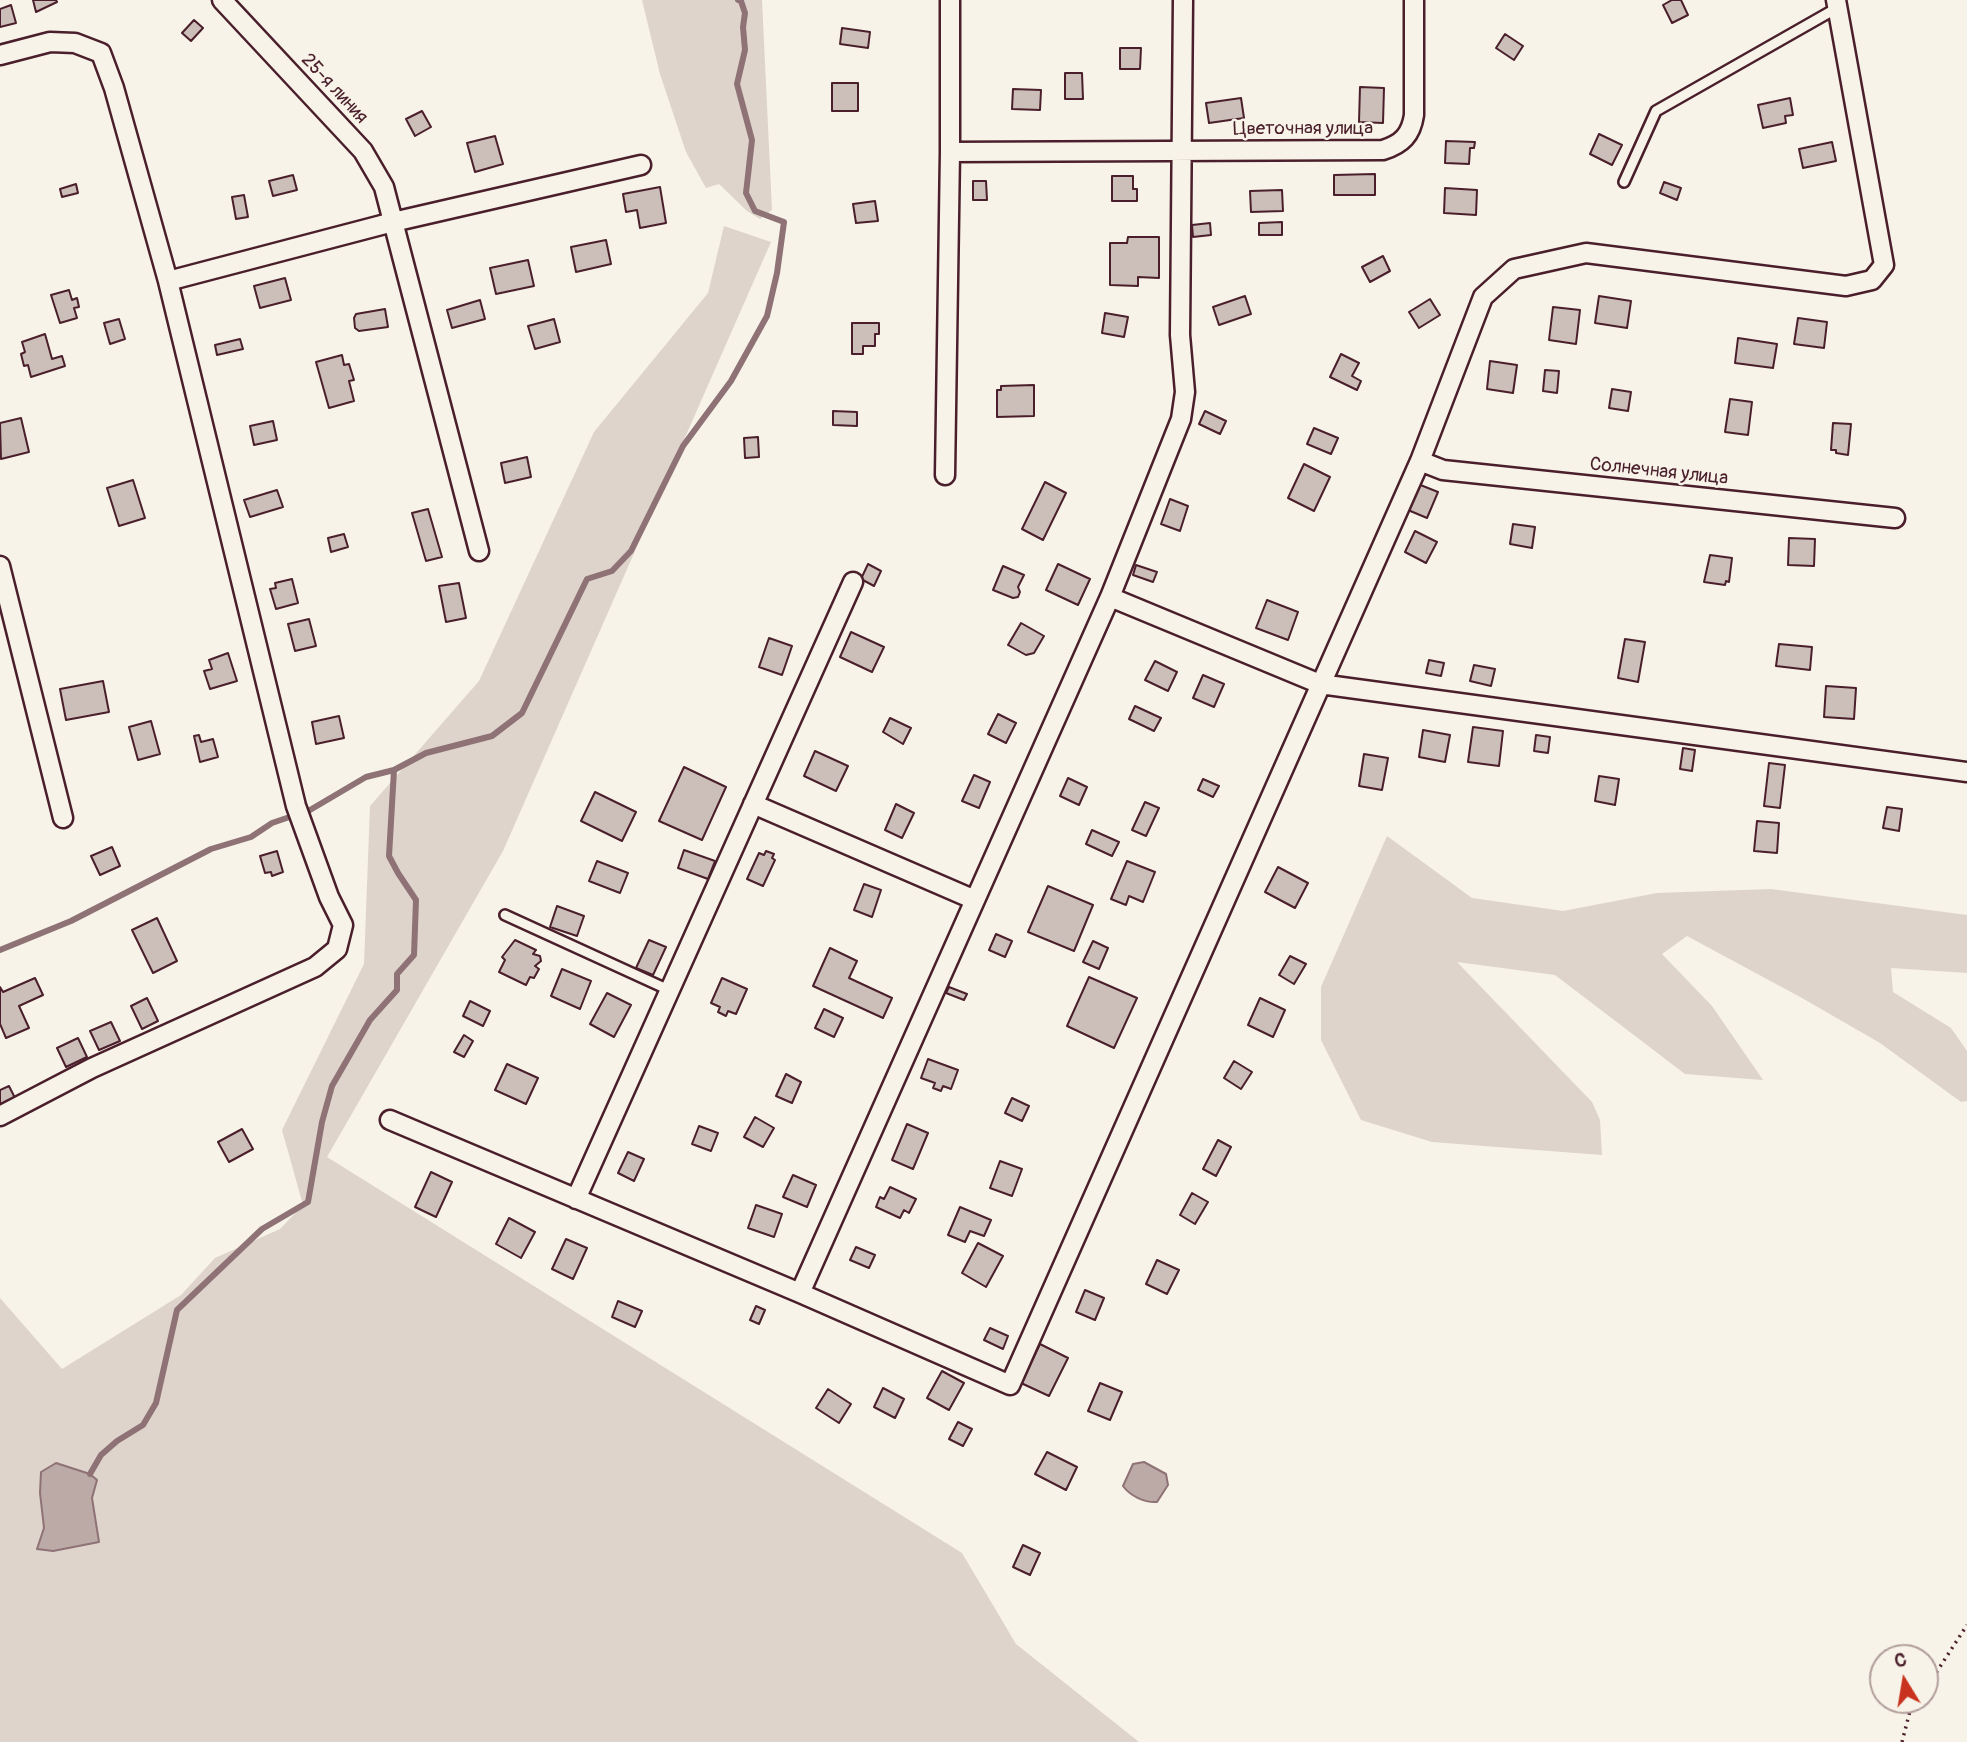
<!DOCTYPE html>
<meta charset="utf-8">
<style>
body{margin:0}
#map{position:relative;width:1967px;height:1742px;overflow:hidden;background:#f7f3e8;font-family:Pangolin,sans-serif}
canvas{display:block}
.north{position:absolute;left:1869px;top:1644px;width:70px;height:70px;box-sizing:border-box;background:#f7f3e8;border:2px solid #b29e9c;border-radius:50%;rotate:349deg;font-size:19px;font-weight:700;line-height:28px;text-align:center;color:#4a1f2b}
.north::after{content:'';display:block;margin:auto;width:24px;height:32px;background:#c8321e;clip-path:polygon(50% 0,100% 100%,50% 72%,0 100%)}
</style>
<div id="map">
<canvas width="1967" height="1742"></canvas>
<div class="north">С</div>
</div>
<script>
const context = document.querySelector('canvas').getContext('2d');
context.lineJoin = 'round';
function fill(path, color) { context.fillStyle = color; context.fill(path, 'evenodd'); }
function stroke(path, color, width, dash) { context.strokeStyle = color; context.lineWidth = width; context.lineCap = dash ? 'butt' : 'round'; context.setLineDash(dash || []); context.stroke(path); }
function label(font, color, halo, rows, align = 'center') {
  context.font = font + ' Pangolin,sans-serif'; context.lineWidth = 5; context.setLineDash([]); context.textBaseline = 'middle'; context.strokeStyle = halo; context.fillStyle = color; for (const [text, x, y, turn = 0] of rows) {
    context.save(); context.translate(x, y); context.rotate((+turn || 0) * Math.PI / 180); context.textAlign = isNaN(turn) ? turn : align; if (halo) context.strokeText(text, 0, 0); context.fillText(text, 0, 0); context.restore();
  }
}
fill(new Path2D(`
 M 642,0 L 762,0 L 772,210 L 760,219 L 747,211 L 719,184 L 706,188 L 686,152 L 660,74 Z
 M 724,226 L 771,242 L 503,851 L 327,1157 L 962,1553 L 1016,1644 L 1139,1742 L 0,1742 L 0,1298 L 62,1369 L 181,1295 L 215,1258 L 280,1229 L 303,1205 L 282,1130 L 364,964 L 370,806 L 479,681 L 594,432 L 708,293 ZM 92,1498 L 98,1542 L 53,1551 L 38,1549 L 44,1528 Z
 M 1387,836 L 1472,898 L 1563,911 L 1657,893 L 1771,889 L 1967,915 L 1967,973 L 1891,968 L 1893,992 L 1951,1028 L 1967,1051 L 1967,1101 L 1961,1102 L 1880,1043 L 1802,998 L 1687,936 L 1662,954 L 1712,1006 L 1763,1080 L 1685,1074 L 1555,975 L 1457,962 L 1592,1102 L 1600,1120 L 1602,1155 L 1432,1142 L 1361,1120 L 1321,1040 L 1321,987 Z`), '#ded4cc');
const water = new Path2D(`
 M 1144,1462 L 1166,1474 L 1168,1485 L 1157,1502 C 1145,1503 1130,1496 1123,1486 L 1133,1464 Z
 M 56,1463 L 90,1474 L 97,1480 L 92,1498 L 99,1542 L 53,1551 L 37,1549 L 44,1528 L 40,1493 L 41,1472 Z`);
fill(water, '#bcaaa7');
stroke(water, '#8e7275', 2);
stroke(new Path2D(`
 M 0,950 L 71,921 L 211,849 L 251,837 L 272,823 L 310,810 L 366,777 L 394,770
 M 90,1474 L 101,1455 L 117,1441 L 143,1425 L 156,1403 L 177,1310 L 262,1229 L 308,1202 L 322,1122 L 332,1086 L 370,1020 L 397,990 L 397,974 L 414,955 L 416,900 L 398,873 L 389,856 L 394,770 L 426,753 L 492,736 L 522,713 L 587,579 L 612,571 L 631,551 L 683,446 L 731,381 L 767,316 L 777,273 L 784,222 L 755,211 L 746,193 L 752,140 L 737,84 L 745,50 L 743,27 L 745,13 L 741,1 L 738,0`), '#8e7275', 6);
const building = new Path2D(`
 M 33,0 L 56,0 L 57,2 L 36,12 Z
 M 1672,0 L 1681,0 L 1688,15 L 1672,23 L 1663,5 Z
 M 11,5 L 16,23 L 0,27 L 0,9 Z
 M 194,20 L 203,28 L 191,41 L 182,33 Z
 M 842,28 L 870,32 L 868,48 L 840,44 Z
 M 1505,34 L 1523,46 L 1514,60 L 1496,48 Z
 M 1120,48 L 1141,48 L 1140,69 L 1120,69 Z
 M 1065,73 L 1082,73 L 1083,99 L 1065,99 Z
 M 832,83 L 858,83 L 858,111 L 832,111 Z
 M 1360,87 L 1384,88 L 1383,123 L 1359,122 Z
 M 1013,89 L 1041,90 L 1040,110 L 1012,109 Z
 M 1241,98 L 1244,118 L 1209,123 L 1206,103 Z
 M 1790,98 L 1793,115 L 1785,116 L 1786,123 L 1763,128 L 1758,105 Z
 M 422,111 L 431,127 L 415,136 L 406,119 Z
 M 1599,134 L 1622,145 L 1612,165 L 1590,154 Z
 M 495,136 L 503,164 L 475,172 L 467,143 Z
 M 1446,141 L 1475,142 L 1474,148 L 1470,148 L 1469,164 L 1445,163 Z
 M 1832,142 L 1836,161 L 1803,168 L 1799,149 Z
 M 1375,174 L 1375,195 L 1334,195 L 1334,175 Z
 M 293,175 L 297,190 L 273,196 L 269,181 Z
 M 1112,176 L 1133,176 L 1133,189 L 1137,189 L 1137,201 L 1112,201 Z
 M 973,181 L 986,181 L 987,200 L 973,200 Z
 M 1664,182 L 1681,188 L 1677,200 L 1660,193 Z
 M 76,184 L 78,193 L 62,197 L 60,189 Z
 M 660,187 L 666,223 L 640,228 L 637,210 L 626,212 L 623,194 Z
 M 1445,188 L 1477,190 L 1476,215 L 1444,213 Z
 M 1282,190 L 1283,211 L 1251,212 L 1250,191 Z
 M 244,195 L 248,217 L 236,219 L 232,197 Z
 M 875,201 L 878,221 L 856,223 L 853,204 Z
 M 1282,222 L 1282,235 L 1259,235 L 1259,223 Z
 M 1210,223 L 1211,235 L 1193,237 L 1192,225 Z
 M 1128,237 L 1159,237 L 1159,278 L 1138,277 L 1138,286 L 1110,285 L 1110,243 L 1127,243 Z
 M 606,240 L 611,264 L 576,272 L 571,247 Z
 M 1383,256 L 1390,271 L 1370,282 L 1362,267 Z
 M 528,260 L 534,286 L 496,294 L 490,268 Z
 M 285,278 L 291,300 L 260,308 L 254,286 Z
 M 69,290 L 72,300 L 77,298 L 79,307 L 74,308 L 77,318 L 60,323 L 51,295 Z
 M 1245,296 L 1251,314 L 1219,325 L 1213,307 Z
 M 1599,296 L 1631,301 L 1627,328 L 1595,323 Z
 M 1430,299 L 1440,315 L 1419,328 L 1409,312 Z
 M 480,300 L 485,319 L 452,328 L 447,310 Z
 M 1553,307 L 1580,310 L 1576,344 L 1549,340 Z
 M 385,309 L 388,327 L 359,331 L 355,328 L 354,318 L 356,314 Z
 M 1105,313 L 1128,317 L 1124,337 L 1102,333 Z
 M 1798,318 L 1827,322 L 1824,348 L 1794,344 Z
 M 119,319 L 125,339 L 110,344 L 104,323 Z
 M 554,319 L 560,342 L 535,349 L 528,326 Z
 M 852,323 L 879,323 L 879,334 L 875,334 L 875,346 L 863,346 L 863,354 L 852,354 Z
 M 45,334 L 52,359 L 62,356 L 65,366 L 31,377 L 28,365 L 24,366 L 21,354 L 25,352 L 22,342 Z
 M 1738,338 L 1777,344 L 1773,368 L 1735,363 Z
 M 240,339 L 243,349 L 217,355 L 215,345 Z
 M 1341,354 L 1359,363 L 1352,376 L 1361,381 L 1357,390 L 1330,377 Z
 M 342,355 L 344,365 L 349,364 L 354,380 L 349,381 L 354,401 L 329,408 L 316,362 Z
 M 1490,361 L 1517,365 L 1513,393 L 1487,389 Z
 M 1545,370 L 1559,371 L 1557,393 L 1543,391 Z
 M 1034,385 L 1034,416 L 997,417 L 997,390 L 1001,390 L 1001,386 Z
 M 1612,389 L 1631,392 L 1628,411 L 1609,408 Z
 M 1730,399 L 1752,402 L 1748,435 L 1725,432 Z
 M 833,411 L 857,412 L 857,426 L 833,425 Z
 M 1205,411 L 1226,421 L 1220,434 L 1199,424 Z
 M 21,418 L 29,452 L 1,459 L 0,423 Z
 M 273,421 L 277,440 L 254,445 L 250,426 Z
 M 1833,423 L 1851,424 L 1848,455 L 1836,453 L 1836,450 L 1831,450 Z
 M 1314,428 L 1338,438 L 1331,454 L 1307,444 Z
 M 758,437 L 759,457 L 745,458 L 744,438 Z
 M 527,457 L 531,477 L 505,483 L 501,463 Z
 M 1304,464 L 1330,477 L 1314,511 L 1288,498 Z
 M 133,480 L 145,518 L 119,526 L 107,488 Z
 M 1045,482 L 1066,493 L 1043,540 L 1022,529 Z
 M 1418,484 L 1438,492 L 1427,518 L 1408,510 Z
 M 277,490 L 283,507 L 250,517 L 244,500 Z
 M 1170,499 L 1188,506 L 1180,531 L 1161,524 Z
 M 428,509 L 442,557 L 426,561 L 412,513 Z
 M 1513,524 L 1535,527 L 1532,548 L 1510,544 Z
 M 1415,531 L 1437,542 L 1426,563 L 1405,552 Z
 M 344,534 L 348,547 L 331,552 L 328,538 Z
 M 1789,538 L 1815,539 L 1814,566 L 1788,565 Z
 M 1710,555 L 1732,558 L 1729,582 L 1726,581 L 1725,585 L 1704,582 Z
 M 868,564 L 881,571 L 874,586 L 861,579 Z
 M 1058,564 L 1090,579 L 1078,605 L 1046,590 Z
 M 1136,565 L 1157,572 L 1153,582 L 1133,575 Z
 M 1003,566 L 1024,575 L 1018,587 L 1020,592 L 1018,597 L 1013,598 L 993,590 Z
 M 292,579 L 298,603 L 276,609 L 270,589 L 276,588 L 275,583 Z
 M 459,583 L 466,618 L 446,622 L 439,586 Z
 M 1267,600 L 1298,612 L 1288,640 L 1256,628 Z
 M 309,619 L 316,646 L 295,651 L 288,624 Z
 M 1021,623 L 1044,636 L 1034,653 L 1026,655 L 1008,645 Z
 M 851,632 L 884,647 L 872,672 L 840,657 Z
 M 769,638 L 792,646 L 782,675 L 759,667 Z
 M 1625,639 L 1645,642 L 1638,682 L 1618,678 Z
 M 1779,644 L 1812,647 L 1810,670 L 1776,666 Z
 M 228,653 L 237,681 L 210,689 L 204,671 L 212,669 L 209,660 Z
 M 1429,660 L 1444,663 L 1441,676 L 1426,673 Z
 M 1155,661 L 1177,672 L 1168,691 L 1145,680 Z
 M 1474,665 L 1495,669 L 1491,686 L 1470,681 Z
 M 1203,675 L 1224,684 L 1214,707 L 1193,698 Z
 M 103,681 L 109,712 L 66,720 L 60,689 Z
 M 1826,686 L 1856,688 L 1854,719 L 1824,717 Z
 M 1135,706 L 1161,718 L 1154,731 L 1129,719 Z
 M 998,714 L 1016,723 L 1006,743 L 988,734 Z
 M 339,716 L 344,738 L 316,744 L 312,722 Z
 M 890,718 L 911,728 L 903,744 L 883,732 Z
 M 151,721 L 160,754 L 138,760 L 129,727 Z
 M 1473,727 L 1503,731 L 1499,766 L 1468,762 Z
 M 1423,730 L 1450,735 L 1445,762 L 1419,757 Z
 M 199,735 L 201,742 L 213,739 L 218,757 L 200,762 L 194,736 Z
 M 1536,735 L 1550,737 L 1548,753 L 1534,751 Z
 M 1683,748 L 1695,750 L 1692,771 L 1680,769 Z
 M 815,751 L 848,766 L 836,791 L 804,776 Z
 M 1364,754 L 1388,758 L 1382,790 L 1359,786 Z
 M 1769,763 L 1785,765 L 1780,808 L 1764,806 Z
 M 684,767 L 726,787 L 702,840 L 659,821 Z
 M 974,775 L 990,782 L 979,808 L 962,801 Z
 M 1599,776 L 1619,779 L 1615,805 L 1595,801 Z
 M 1068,778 L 1087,787 L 1079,805 L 1060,796 Z
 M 1203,779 L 1219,786 L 1213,797 L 1198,790 Z
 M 595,792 L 636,812 L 622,841 L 581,821 Z
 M 1145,802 L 1159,808 L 1146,836 L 1132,830 Z
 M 896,804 L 914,813 L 902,838 L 885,830 Z
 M 1887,807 L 1902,809 L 1899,831 L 1883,828 Z
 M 1757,821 L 1779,823 L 1777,853 L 1754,851 Z
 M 1092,830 L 1119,842 L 1112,856 L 1086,844 Z
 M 112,847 L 120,866 L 100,875 L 91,856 Z
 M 684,850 L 715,861 L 708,879 L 678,868 Z
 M 277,851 L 283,872 L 272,876 L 271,872 L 265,873 L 260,856 Z
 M 766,851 L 774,854 L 772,858 L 775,860 L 763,886 L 747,879 L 759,853 L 764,855 Z
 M 597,861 L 628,873 L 620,893 L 589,881 Z
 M 1127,861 L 1155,872 L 1143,902 L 1129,896 L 1126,905 L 1111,899 Z
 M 1278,867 L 1308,883 L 1295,908 L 1265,892 Z
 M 864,884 L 881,890 L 872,917 L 854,910 Z
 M 1048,886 L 1093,905 L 1074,951 L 1028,932 Z
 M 557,906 L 584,916 L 577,936 L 550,927 Z
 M 157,918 L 177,961 L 153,973 L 132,930 Z
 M 996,934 L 1012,941 L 1005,957 L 989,950 Z
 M 515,940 L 536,950 L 533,954 L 540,956 L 541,961 L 535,966 L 539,969 L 534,978 L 530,977 L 526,985 L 499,972 L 505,960 L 502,957 Z
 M 649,940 L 666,947 L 653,975 L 636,968 Z
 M 1093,941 L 1108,948 L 1099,969 L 1083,962 Z
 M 830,948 L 857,961 L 849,978 L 892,998 L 883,1018 L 813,986 Z
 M 1290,956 L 1306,964 L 1294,984 L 1279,975 Z
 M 562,969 L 591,981 L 580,1009 L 551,996 Z
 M 1089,977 L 1137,998 L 1114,1048 L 1067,1026 Z
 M 35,978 L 43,995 L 19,1006 L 29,1028 L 6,1038 L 0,1024 L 0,987 L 3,992 Z
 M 722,978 L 747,989 L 736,1014 L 728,1011 L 726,1016 L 718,1012 L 720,1007 L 711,1003 Z
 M 949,987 L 967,994 L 964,1000 L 946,993 Z
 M 607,993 L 631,1005 L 614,1037 L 590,1024 Z
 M 147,998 L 158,1021 L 142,1029 L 131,1006 Z
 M 1260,998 L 1285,1010 L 1273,1037 L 1248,1025 Z
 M 470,1001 L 490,1011 L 483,1026 L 463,1016 Z
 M 824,1009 L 843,1018 L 834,1037 L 815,1028 Z
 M 111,1022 L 120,1041 L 99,1050 L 90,1031 Z
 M 464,1035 L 473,1041 L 464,1057 L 454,1052 Z
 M 78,1038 L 87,1057 L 66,1067 L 57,1048 Z
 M 928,1059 L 958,1070 L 951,1089 L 943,1086 L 941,1091 L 933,1088 L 935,1083 L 921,1078 Z
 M 1234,1061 L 1252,1072 L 1241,1089 L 1224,1078 Z
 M 507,1064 L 538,1078 L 526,1104 L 495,1090 Z
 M 786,1074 L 801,1082 L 792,1103 L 776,1096 Z
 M 9,1086 L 17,1102 L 0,1110 L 0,1090 Z
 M 1012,1098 L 1029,1106 L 1022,1121 L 1005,1113 Z
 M 755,1117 L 774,1128 L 763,1147 L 744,1137 Z
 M 907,1124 L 928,1133 L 913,1169 L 892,1160 Z
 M 699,1126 L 718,1133 L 711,1151 L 692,1144 Z
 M 242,1129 L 253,1149 L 229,1162 L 218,1142 Z
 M 1218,1140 L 1231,1147 L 1216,1176 L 1203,1169 Z
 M 628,1152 L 644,1159 L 634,1181 L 618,1173 Z
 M 1000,1161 L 1022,1169 L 1012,1196 L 990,1188 Z
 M 431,1172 L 452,1182 L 436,1217 L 415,1207 Z
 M 793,1175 L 816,1185 L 807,1207 L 783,1197 Z
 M 890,1187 L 916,1199 L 909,1213 L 904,1210 L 900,1218 L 876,1207 L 880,1197 L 884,1199 Z
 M 1192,1193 L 1208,1202 L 1195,1224 L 1180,1215 Z
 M 756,1205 L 782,1214 L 774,1237 L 748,1228 Z
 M 960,1207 L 991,1220 L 984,1236 L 970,1231 L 965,1242 L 948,1235 Z
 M 509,1218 L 535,1232 L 521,1258 L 496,1244 Z
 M 566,1239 L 587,1248 L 573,1279 L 552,1269 Z
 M 978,1243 L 1003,1256 L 986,1287 L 962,1273 Z
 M 856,1247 L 875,1255 L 869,1268 L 850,1260 Z
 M 1157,1260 L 1179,1270 L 1167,1294 L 1146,1284 Z
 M 1085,1290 L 1104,1298 L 1095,1320 L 1076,1312 Z
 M 618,1301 L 642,1311 L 635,1327 L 612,1317 Z
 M 756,1306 L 765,1310 L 759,1324 L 750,1320 Z
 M 990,1328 L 1008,1336 L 1003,1349 L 984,1340 Z
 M 1040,1344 L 1068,1358 L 1049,1396 L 1021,1383 Z
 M 942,1371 L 964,1383 L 949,1410 L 927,1398 Z
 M 1100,1383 L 1122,1392 L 1110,1420 L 1088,1411 Z
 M 883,1388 L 904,1399 L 895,1418 L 874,1407 Z
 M 828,1389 L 851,1404 L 839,1423 L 816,1408 Z
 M 958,1422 L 972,1429 L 963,1446 L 949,1439 Z
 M 1047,1452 L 1077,1467 L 1066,1490 L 1035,1474 Z
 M 1023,1545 L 1040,1553 L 1030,1575 L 1013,1567 Z`);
fill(building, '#ccbfb9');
stroke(building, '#4a1f2b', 2);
const lane = new Path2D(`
 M 1624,182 L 1656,111 L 1837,8
 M 505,915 L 669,990`);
const street = new Path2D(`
 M 222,0 L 363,151 L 384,187 L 479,551
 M 0,55 L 50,42 L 75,43 L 101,53 L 114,88 L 168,281 L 296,806 L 329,897 L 343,925 L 337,949 L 315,967 L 92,1068 L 0,1116
 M 950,152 L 1383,150 C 1402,144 1411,135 1414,115 L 1414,0
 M 168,281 L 393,222 L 641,165
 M 1420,461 L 1443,470 L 1895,518
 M 945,475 L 950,152 L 950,0
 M 0,566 L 63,818
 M 1110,597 L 1320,684 L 1967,772
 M 753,804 L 975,900
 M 390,1120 L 800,1293 L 1010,1385 L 1420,461 L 1483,297 L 1514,269 L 1586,253 L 1846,286 L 1872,280 L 1884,265 L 1836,0
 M 576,1199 L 853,582
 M 800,1293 L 1110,597 L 1181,419 L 1185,392 L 1180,335 L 1183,0`);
stroke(lane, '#4a1f2b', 14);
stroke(street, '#4a1f2b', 23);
stroke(new Path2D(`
 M 1925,1690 L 1967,1625
 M 1902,1742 L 1910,1711 L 1918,1700`), '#4a1f2b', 3.5, [2, 5]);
stroke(lane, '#f7f3e8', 9);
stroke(street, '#f7f3e8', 18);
label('19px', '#4a1f2b', '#f7f3e8', [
 ["25-я линия",334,89,47],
 ["Цветочная улица",1303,129],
 ["Солнечная улица",1659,472,6]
]);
</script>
